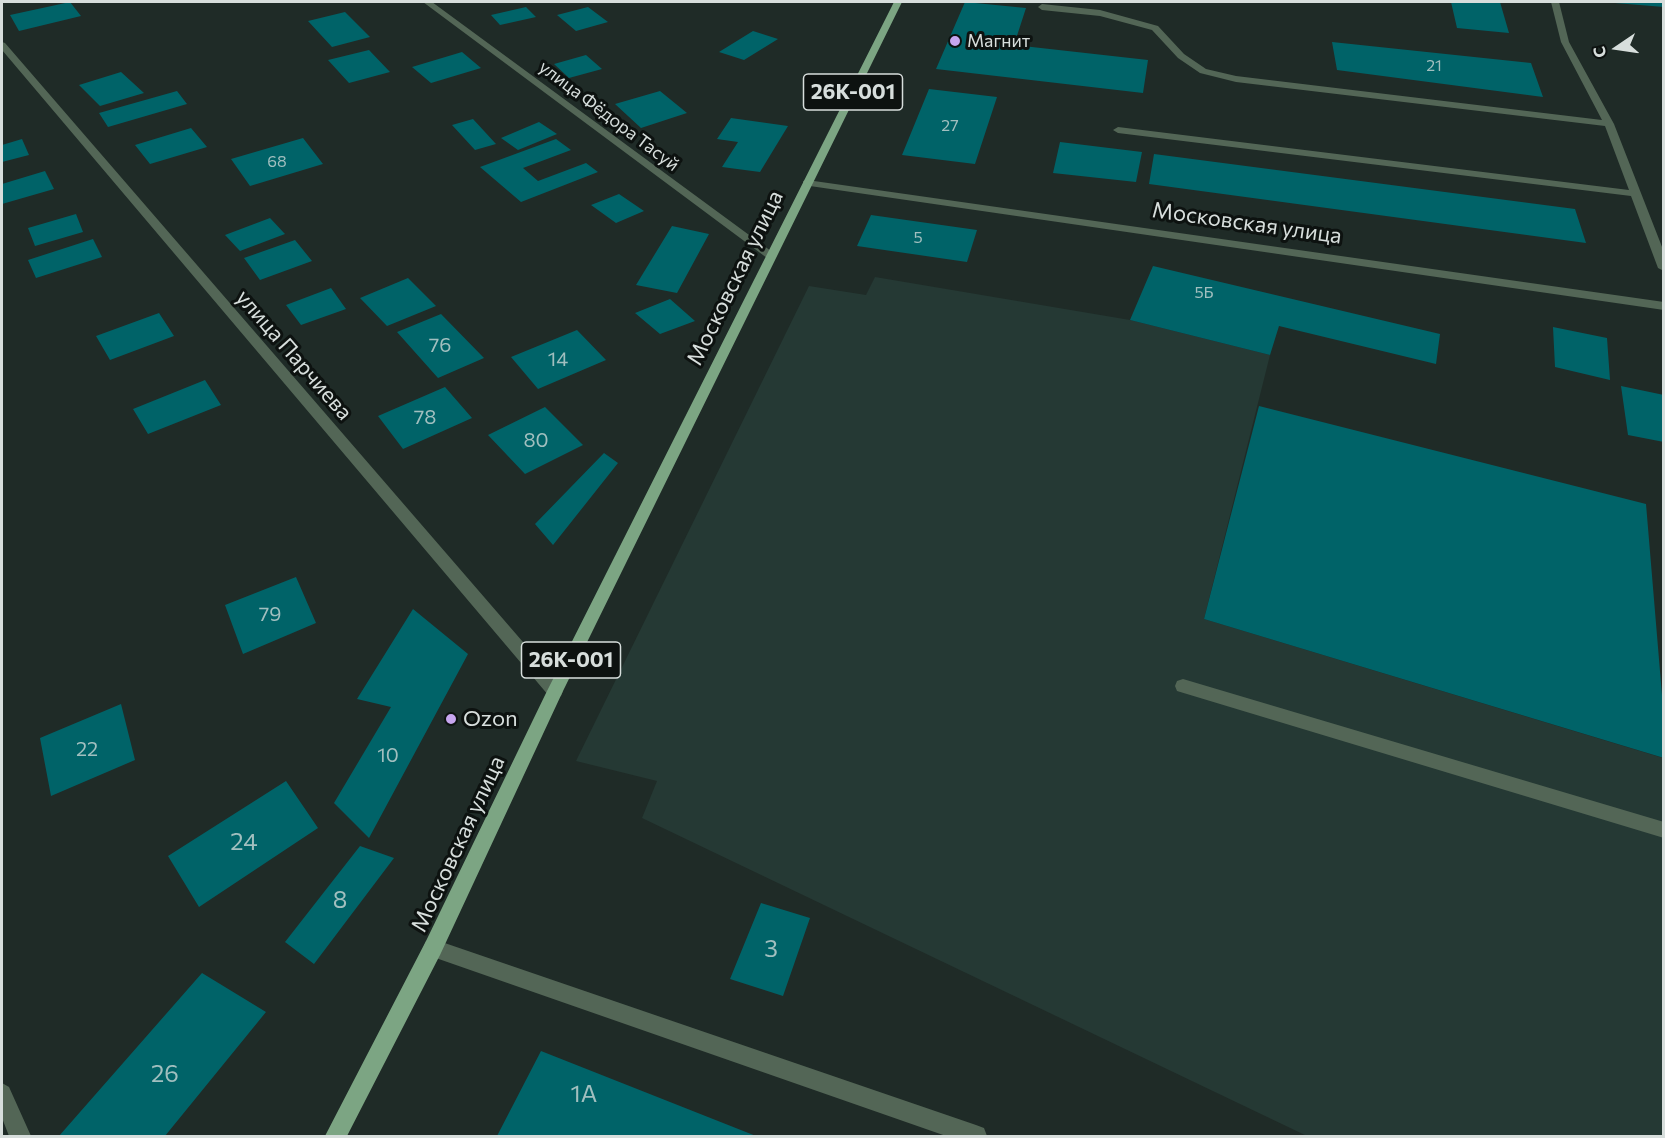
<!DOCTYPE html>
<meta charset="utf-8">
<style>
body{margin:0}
#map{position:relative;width:1665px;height:1138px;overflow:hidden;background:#1f2b27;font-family:Commissioner,sans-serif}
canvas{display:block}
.frame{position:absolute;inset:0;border:3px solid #d7dedc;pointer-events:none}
.north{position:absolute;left:1587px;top:18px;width:60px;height:60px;-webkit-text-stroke:4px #0d1210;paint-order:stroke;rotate:257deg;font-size:16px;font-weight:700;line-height:24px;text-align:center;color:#d7dedc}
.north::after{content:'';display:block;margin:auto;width:21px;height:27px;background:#d7dedc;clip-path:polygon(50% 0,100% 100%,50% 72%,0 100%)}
</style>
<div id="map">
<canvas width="1665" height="1138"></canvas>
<div class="frame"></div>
<div class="north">С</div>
</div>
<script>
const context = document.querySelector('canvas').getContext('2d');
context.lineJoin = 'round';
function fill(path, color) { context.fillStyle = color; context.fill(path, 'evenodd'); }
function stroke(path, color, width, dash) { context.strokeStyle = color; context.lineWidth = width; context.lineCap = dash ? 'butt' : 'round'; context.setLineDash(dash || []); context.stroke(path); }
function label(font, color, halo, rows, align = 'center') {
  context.font = font + ' Commissioner,sans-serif'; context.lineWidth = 6; context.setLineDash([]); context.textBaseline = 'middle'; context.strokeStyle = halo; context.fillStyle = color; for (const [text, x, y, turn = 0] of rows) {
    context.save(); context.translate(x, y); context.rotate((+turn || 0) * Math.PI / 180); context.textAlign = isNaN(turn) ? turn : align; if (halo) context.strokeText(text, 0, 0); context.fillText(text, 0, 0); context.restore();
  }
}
fill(new Path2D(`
 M 875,277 L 1130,320 L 1270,355 L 1204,619 L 1663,758 L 1663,1136 L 1307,1136 L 642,818 L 657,781 L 576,761 L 809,286 L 866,295 Z`), '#253934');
fill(new Path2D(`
 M 70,2 L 81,16 L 19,31 L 10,15 Z
 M 965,2 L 1026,8 L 1014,45 L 1148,60 L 1143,93 L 936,69 Z
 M 1451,2 L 1500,2 L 1509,33 L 1457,28 Z
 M 1615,2 L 1664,2 L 1664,7 L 1615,3 Z
 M 526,7 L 536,17 L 500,25 L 491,15 Z
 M 588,7 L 608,22 L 576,31 L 557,15 Z
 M 345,12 L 370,37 L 332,47 L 308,21 Z
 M 753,31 L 778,39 L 744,60 L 719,52 Z
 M 1332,42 L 1531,63 L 1543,97 L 1337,70 Z
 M 369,50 L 390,72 L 349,83 L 328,60 Z
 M 462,52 L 481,68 L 431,83 L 412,67 Z
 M 586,55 L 602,69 L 569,78 L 554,64 Z
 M 121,72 L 144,93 L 100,106 L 79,85 Z
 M 929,89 L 997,97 L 975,164 L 902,155 Z
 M 177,91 L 187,104 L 108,127 L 99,113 Z
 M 660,91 L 687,113 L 641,128 L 615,104 Z
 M 731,118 L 788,126 L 760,172 L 722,167 L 738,142 L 717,139 Z
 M 473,119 L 496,144 L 475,150 L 452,125 Z
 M 539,122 L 557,134 L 518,150 L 501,138 Z
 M 191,128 L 207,147 L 150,164 L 135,145 Z
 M 303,138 L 323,164 L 250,186 L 231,159 Z
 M 22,139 L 29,155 L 2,162 L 2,145 Z
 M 556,139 L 571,150 L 523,168 L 538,181 L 586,163 L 598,172 L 521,202 L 480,167 Z
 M 1060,142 L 1142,152 L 1136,182 L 1053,173 Z
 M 1154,154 L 1575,209 L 1586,243 L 1149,184 Z
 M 45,171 L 54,189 L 2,204 L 2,184 Z
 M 619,194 L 644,211 L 616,223 L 591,205 Z
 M 76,214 L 83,232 L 35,246 L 28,228 Z
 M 871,215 L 977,230 L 967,262 L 857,246 Z
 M 270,218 L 285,234 L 240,251 L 225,235 Z
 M 672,226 L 709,234 L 677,293 L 636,285 Z
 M 93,239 L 102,257 L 36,278 L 28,260 Z
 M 295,240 L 312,261 L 260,280 L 244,258 Z
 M 1153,266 L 1440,334 L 1436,364 L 1279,326 L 1270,355 L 1130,320 Z
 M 408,278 L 436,306 L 387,326 L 360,298 Z
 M 331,288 L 346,309 L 301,325 L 286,305 Z
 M 670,299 L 695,321 L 660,334 L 635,313 Z
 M 159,313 L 174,336 L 110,360 L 96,336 Z
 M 441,314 L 484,358 L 438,378 L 397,332 Z
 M 1553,327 L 1607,338 L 1610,380 L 1555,367 Z
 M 577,330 L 606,360 L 538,389 L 511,357 Z
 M 205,380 L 221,405 L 148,434 L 133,409 Z
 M 1621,386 L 1664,395 L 1664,442 L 1628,435 Z
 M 445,387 L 472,418 L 403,449 L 378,416 Z
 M 1259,406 L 1646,504 L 1664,719 L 1664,758 L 1204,619 Z
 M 545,407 L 583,445 L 525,474 L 488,435 Z
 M 604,453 L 618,463 L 553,545 L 535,524 Z
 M 296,577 L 316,623 L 243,654 L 225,605 Z
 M 413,609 L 468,654 L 369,838 L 334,803 L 391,707 L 357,699 Z
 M 121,704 L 135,760 L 51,796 L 40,738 Z
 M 286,781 L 318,828 L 199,907 L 168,856 Z
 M 360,846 L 394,858 L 314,964 L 285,942 Z
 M 761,903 L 810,918 L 783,996 L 730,979 Z
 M 202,973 L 266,1012 L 165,1136 L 59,1136 Z
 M 541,1051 L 756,1136 L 497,1136 Z`), '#006368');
fill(new Path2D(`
 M 1551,2 L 1559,2 L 1569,42 L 1614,124 L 1664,252 L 1664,271 L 1658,268 L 1631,196 L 1118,133 L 1113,130 L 1118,127 L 1629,190 L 1605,126 L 1236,82 L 1200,73 L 1178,58 L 1152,30 L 1100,16 L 1042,10 L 1038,7 L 1042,4 L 1100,10 L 1158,26 L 1184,54 L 1206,69 L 1236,76 L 1602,120 L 1561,42 Z
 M 1183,679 L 1664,822 L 1664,838 L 1177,691 L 1175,686 L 1177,681 Z
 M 433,939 L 976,1125 L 984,1128 L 987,1136 L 946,1136 L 433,957 L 426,955 L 423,948 L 426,941 Z`), '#536656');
fill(new Path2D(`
 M 423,2 L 432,2 L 775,254 L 775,258 L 767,258 Z
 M 2,42 L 5,43 L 561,686 L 563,691 L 561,696 L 555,698 L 549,696 L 2,50 Z
 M 2,1083 L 9,1087 L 31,1136 L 9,1136 L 2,1118 Z`), '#536656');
fill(new Path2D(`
 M 807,180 L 1664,302 L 1664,310 L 803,185 L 803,181 Z`), '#536656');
fill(new Path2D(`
 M 894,2 L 902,2 L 563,691 L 440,955 L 347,1136 L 325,1136 L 426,941 L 547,691 Z`), '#7ca583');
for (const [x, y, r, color] of [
 [955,41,6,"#c7a6ef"],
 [451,719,6,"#c7a6ef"]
]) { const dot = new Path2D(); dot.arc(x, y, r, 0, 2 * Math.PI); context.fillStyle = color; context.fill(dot); stroke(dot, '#0d1210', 2); }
label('16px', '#a1bfbf', null, [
 ["21",1434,66],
 ["27",950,126],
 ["68",277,162],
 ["5",918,238],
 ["5Б",1204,293]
]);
label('18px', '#d7dedc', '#0d1210', [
 ["Магнит",967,41]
], 'left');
label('18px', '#d7dedc', '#0d1210', [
 ["улица Фёдора Тасуй",609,116,37]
]);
label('20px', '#a1bfbf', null, [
 ["76",440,345],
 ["14",558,359],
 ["78",425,417],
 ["80",536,440],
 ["79",270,614],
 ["22",87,749],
 ["10",388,755]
]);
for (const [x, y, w] of [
 [853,92,99],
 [571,660,99]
]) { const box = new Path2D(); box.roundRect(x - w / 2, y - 18, w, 36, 4.5); context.fillStyle = '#0d1210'; context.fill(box); stroke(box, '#d7dedc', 1.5); }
label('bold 21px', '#d7dedc', null, [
 ["26К-001",853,92],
 ["26К-001",571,660]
]);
label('22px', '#d7dedc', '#0d1210', [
 ["Московская улица",1247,223,8],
 ["Московская улица",735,278,-64],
 ["улица Парчиева",294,355,49],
 ["Московская улица",458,844,-65]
]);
label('22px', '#d7dedc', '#0d1210', [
 ["Ozon",463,719]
], 'left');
label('24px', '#a1bfbf', null, [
 ["24",244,842],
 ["8",340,900],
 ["3",771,949],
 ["26",165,1074],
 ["1А",584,1094]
]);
</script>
